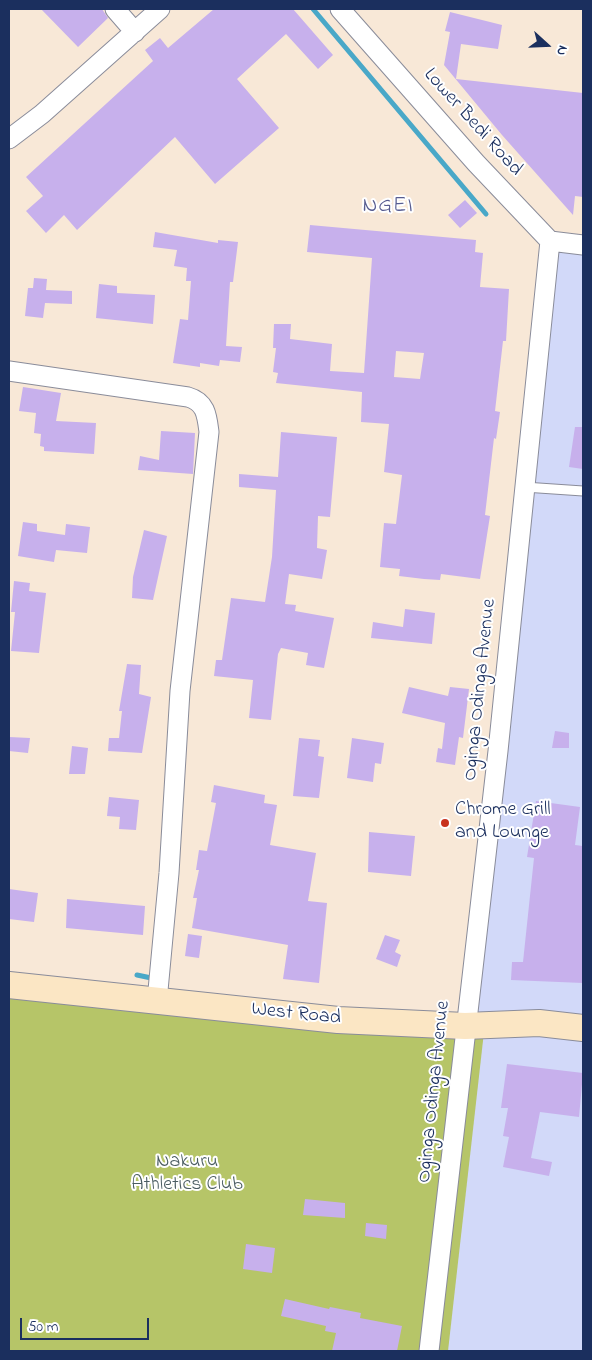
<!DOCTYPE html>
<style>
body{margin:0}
#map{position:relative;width:592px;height:1360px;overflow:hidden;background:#f8e8d7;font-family:"Indie Flower",sans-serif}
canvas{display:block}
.frame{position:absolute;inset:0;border:10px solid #1b2f5e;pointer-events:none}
.north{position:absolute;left:522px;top:20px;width:50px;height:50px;-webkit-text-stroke:4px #fff;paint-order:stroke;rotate:110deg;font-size:14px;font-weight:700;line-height:20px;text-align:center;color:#1b2f5e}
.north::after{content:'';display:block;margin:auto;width:18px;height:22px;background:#1b2f5e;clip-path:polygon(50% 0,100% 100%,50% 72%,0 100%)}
.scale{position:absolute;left:20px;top:1318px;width:129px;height:22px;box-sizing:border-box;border:2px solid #1b2f5e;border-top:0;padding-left:6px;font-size:15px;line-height:18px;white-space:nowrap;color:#1b2f5e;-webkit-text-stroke:4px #fff;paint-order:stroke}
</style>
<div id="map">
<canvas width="592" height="1360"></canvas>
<div class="frame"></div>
<div class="north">N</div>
<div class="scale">50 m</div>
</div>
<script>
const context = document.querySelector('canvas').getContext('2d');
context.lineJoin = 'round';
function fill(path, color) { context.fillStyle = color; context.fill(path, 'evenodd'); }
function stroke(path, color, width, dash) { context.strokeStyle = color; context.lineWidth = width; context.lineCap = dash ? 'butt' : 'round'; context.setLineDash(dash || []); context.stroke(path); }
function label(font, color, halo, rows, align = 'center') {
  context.font = font + ' "Indie Flower",sans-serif'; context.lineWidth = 4; context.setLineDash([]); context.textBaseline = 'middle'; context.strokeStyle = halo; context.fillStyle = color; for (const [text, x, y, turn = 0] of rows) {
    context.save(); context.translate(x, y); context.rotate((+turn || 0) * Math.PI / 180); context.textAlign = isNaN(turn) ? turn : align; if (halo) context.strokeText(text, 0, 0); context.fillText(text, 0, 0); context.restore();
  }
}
fill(new Path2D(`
 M 553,249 L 583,252 L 583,1351 L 443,1351 Z`), '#d2d9f9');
fill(new Path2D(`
 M 9,980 L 485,1023 L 448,1351 L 9,1351 Z`), '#b6c568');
stroke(new Path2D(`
 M 313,9 L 486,214
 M 137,975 L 156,979`), '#49a8c8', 5);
fill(new Path2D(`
 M 41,9 L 102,9 L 108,18 L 78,47 Z
 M 214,9 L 293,9 L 333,55 L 318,69 L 286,34 L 237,79 L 279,128 L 215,184 L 175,137 L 77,230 L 64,215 L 46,233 L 26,211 L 43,196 L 26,177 L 153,61 L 145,50 L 160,38 L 168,48 Z
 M 450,12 L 502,25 L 498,49 L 461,44 L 456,79 L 583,93 L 583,197 L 575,196 L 573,215 L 502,135 L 444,65 L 450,32 L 445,31 Z
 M 465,200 L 477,213 L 460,228 L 448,215 Z
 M 310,225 L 476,240 L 475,252 L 483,253 L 480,287 L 509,289 L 506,341 L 503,341 L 495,411 L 500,412 L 496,439 L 494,438 L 485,515 L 490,516 L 480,579 L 441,574 L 440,580 L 424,579 L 399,576 L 400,569 L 380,567 L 384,523 L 396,524 L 402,475 L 384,472 L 389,424 L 361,422 L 362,392 L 276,383 L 278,373 L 273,372 L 276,348 L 273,348 L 274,324 L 291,324 L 290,339 L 332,344 L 330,371 L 364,373 L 372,258 L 307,252 ZM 396,351 L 424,353 L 420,379 L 394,377 Z
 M 155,232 L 218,243 L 218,240 L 238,242 L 233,282 L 230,282 L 226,346 L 242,347 L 240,362 L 220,360 L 219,366 L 200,363 L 200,367 L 173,363 L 180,319 L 188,320 L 191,281 L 186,281 L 187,268 L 174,266 L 177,250 L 153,247 Z
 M 34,278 L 47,279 L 46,290 L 72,291 L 72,304 L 45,303 L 43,318 L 25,316 L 28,288 L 33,288 Z
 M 99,284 L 117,286 L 117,293 L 155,295 L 153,324 L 96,318 Z
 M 23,387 L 61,393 L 56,421 L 96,423 L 94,454 L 44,451 L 44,447 L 40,446 L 41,434 L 34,433 L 36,413 L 19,411 Z
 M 575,427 L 583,427 L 583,469 L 569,467 Z
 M 161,431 L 195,433 L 193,474 L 138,470 L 140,456 L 159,460 Z
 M 281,432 L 337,437 L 330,517 L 318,516 L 317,548 L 327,550 L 322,579 L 289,574 L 285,604 L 296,605 L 295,611 L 334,618 L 324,668 L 306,665 L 308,653 L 281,648 L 278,654 L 271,720 L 249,718 L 253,680 L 214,676 L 216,660 L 222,660 L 231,598 L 265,602 L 272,557 L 276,490 L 239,487 L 239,474 L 278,477 Z
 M 23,522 L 37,524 L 37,531 L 65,535 L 66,524 L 90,527 L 87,553 L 56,550 L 54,562 L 18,556 Z
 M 144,530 L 167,536 L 153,600 L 132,598 L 133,577 Z
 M 14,581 L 30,583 L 29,591 L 46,593 L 39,653 L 11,651 L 15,612 L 11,612 Z
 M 405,609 L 435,613 L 432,644 L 371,638 L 373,622 L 403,627 Z
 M 127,664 L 141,665 L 139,694 L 151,697 L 142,753 L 108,751 L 109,738 L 119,738 L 122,711 L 119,711 Z
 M 409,687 L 448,696 L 450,687 L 469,689 L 463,738 L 459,737 L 455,765 L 436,762 L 438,748 L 442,749 L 445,723 L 402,713 Z
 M 555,731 L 569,733 L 569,748 L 552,748 Z
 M 9,737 L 30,738 L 28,753 L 9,751 Z
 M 299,738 L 320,740 L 318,756 L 324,757 L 319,798 L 293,796 Z
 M 352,738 L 384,743 L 381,764 L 375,763 L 373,782 L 347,778 Z
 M 72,746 L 88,748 L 85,774 L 69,774 Z
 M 214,785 L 265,795 L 264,803 L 277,805 L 270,845 L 316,853 L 308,901 L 327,903 L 319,983 L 283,979 L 288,945 L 192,928 L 197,898 L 193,898 L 199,870 L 196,870 L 199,850 L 207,851 L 216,803 L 211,802 Z
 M 109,797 L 139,800 L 136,830 L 119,829 L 120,817 L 107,816 Z
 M 536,801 L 580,807 L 575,845 L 583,846 L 583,983 L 511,980 L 512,962 L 523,962 L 534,858 L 527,857 Z
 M 369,832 L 415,836 L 411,876 L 368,872 Z
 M 9,889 L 38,893 L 34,922 L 9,919 Z
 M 67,899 L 145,906 L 143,935 L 66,928 Z
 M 188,934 L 202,936 L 199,958 L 185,956 Z
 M 385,935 L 400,940 L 395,952 L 401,955 L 397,967 L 376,959 Z
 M 507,1064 L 583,1073 L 579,1117 L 540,1112 L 531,1158 L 552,1162 L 549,1176 L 503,1167 L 509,1137 L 503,1136 L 508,1108 L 501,1108 Z
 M 305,1199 L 345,1203 L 345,1218 L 303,1215 Z
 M 366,1223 L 387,1225 L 386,1239 L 365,1236 Z
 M 246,1244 L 275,1248 L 272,1273 L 243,1269 Z
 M 285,1299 L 329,1309 L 330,1307 L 361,1313 L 360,1318 L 402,1326 L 397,1351 L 332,1351 L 336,1333 L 325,1331 L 326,1326 L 281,1316 Z`), '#c7b0ec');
const lane = new Path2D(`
 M 524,487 L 583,491`);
const street = new Path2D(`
 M 115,9 L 135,32
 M 340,9 L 476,163 L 550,241 L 583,245
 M 9,139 L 42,114 L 160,9
 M 9,371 L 188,397 C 206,402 207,416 209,432 L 180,691 L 169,873 L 157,1001
 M 429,1351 L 498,751 L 550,241`);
const secondary = new Path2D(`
 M 9,985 L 338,1020 L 465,1026 L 539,1023 L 583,1028`);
stroke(lane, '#8a8c9a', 11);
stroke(street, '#8a8c9a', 21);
stroke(secondary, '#8a8c9a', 28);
stroke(lane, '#fff', 9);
stroke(street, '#fff', 19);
stroke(secondary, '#fbe6c4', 26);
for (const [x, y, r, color] of [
 [445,823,5,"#c8321e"]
]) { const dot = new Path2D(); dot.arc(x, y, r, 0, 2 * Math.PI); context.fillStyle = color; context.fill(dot); stroke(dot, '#fff', 2); }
label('20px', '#1b2f5e', '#fff', [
 ["Lower Bedi Road",472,123,48],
 ["Oginga Odinga Avenue",481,690,-84],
 ["West Road",296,1015,6],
 ["Oginga Odinga Avenue",435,1092,-84]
]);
label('20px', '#1b2f5e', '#fff', [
 ["Chrome Grill",455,811],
 ["and Lounge",455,834]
], 'left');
label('20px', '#4a5c61', '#fff', [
 ["Nakuru",187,1163],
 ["Athletics Club",187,1186]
]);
context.letterSpacing = '1px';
label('22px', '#575c90', '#fff', [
 ["NGEI",388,207]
]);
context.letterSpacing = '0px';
</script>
